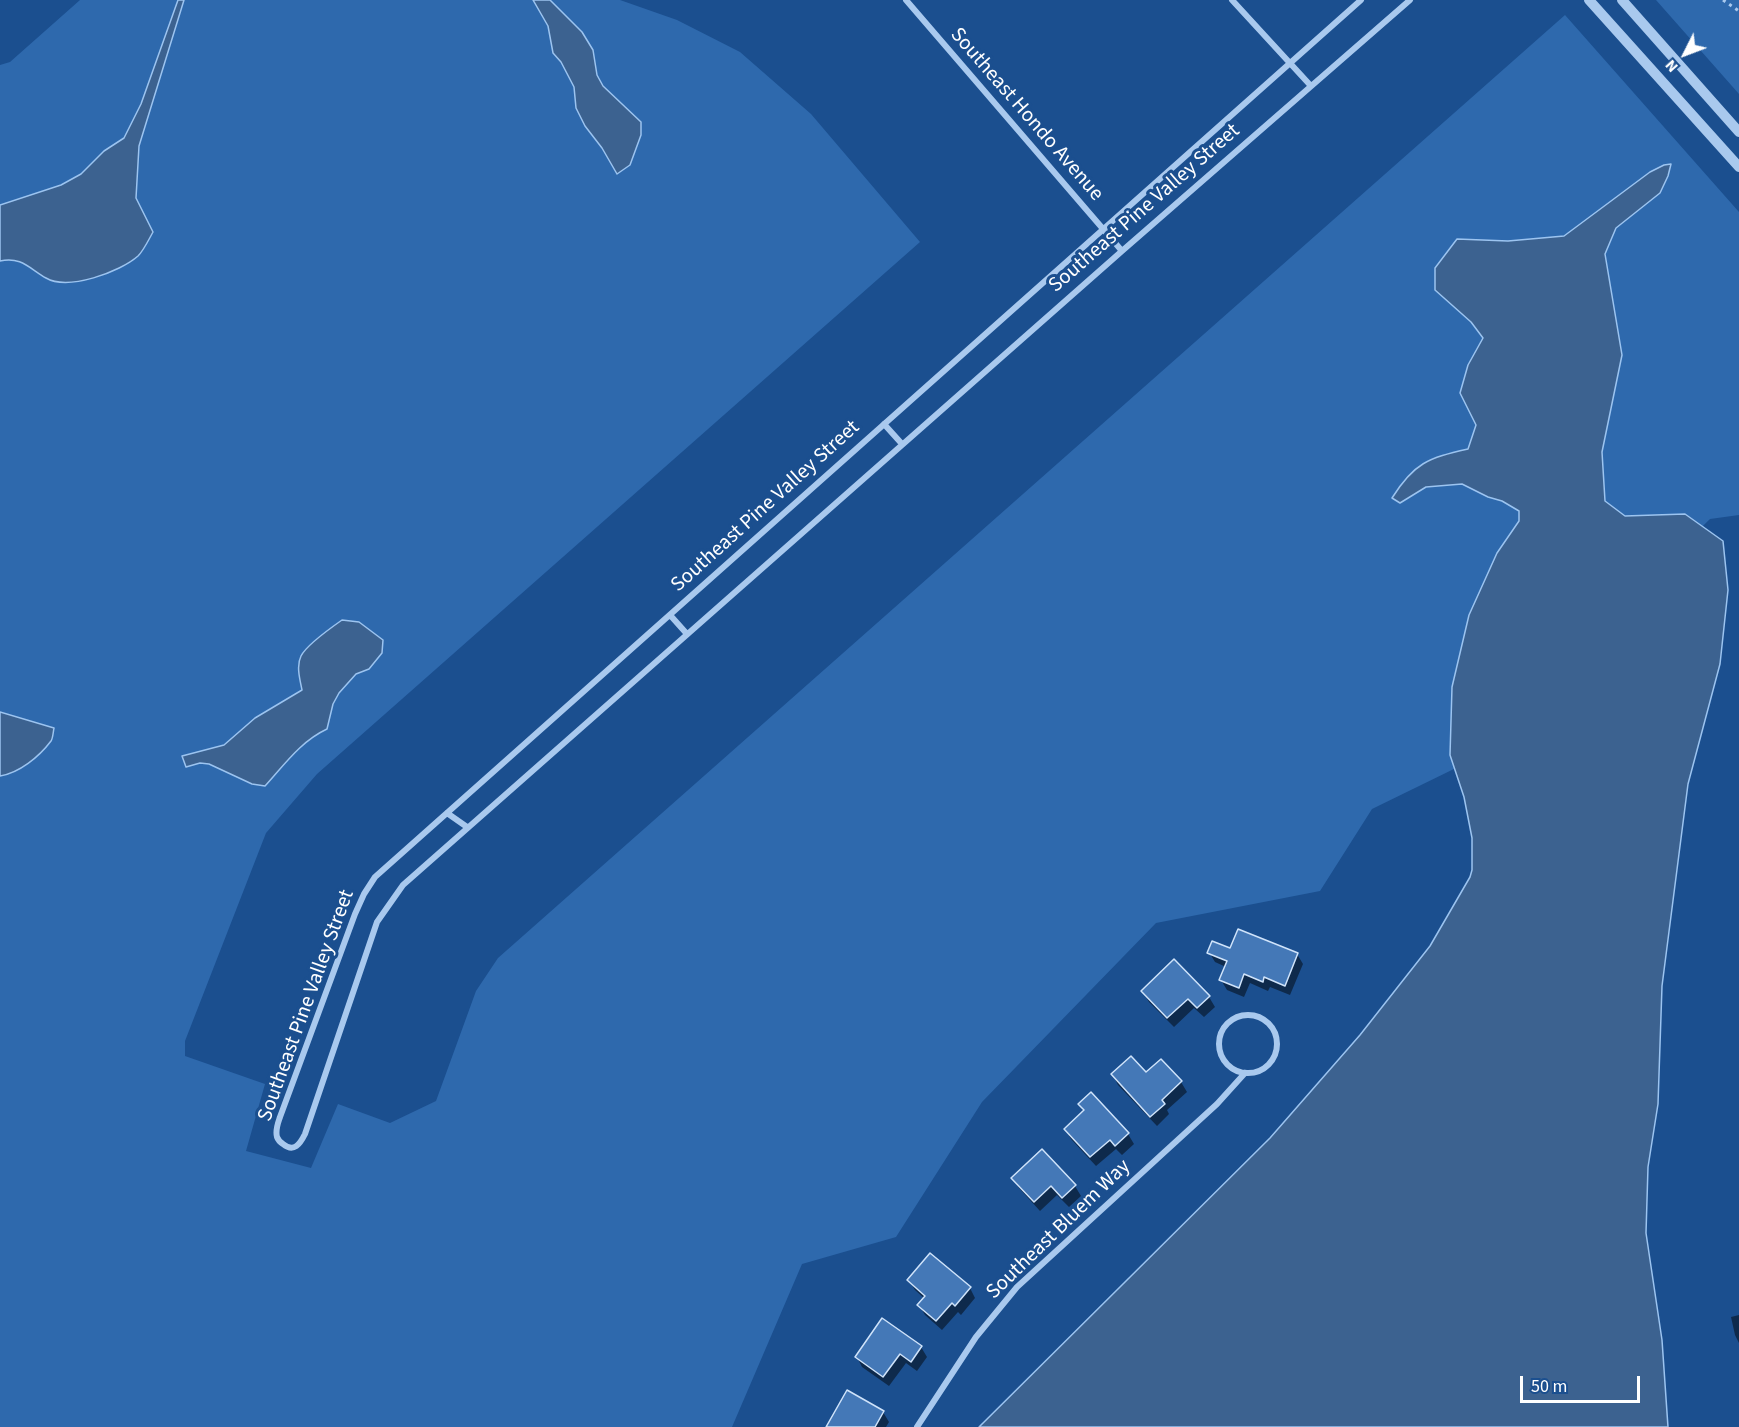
<!DOCTYPE html>
<style>
body{margin:0}
#map{position:relative;width:1739px;height:1427px;overflow:hidden;background:#1b4f8f;font-family:"Source Sans 3",sans-serif}
canvas{display:block}
.north{position:absolute;left:1655px;top:24px;width:60px;height:60px;-webkit-text-stroke:4px #1b4f8f;paint-order:stroke;rotate:228deg;font-size:16px;font-weight:700;line-height:24px;text-align:center;color:#fff}
.north::after{content:'';display:block;margin:auto;width:21px;height:27px;background:#fff;clip-path:polygon(50% 0,100% 100%,50% 72%,0 100%)}
.scale{position:absolute;left:1520px;top:1376px;width:120px;height:27px;box-sizing:border-box;border:3px solid #fff;border-top:0;padding-left:8px;font-size:18px;line-height:21px;white-space:nowrap;color:#fff;-webkit-text-stroke:4px #1b4f8f;paint-order:stroke}
</style>
<div id="map">
<canvas width="1739" height="1427"></canvas>
<div class="north">N</div>
<div class="scale">50 m</div>
</div>
<script>
const context = document.querySelector('canvas').getContext('2d');
context.lineJoin = 'round';
function fill(path, color) { context.fillStyle = color; context.fill(path, 'evenodd'); }
function stroke(path, color, width, dash) { context.strokeStyle = color; context.lineWidth = width; context.lineCap = dash ? 'butt' : 'round'; context.setLineDash(dash || []); context.stroke(path); }
function label(font, color, halo, rows, align = 'center') {
  context.font = font + ' "Source Sans 3",sans-serif'; context.lineWidth = 6; context.setLineDash([]); context.textBaseline = 'middle'; context.strokeStyle = halo; context.fillStyle = color; for (const [text, x, y, turn = 0] of rows) {
    context.save(); context.translate(x, y); context.rotate((+turn || 0) * Math.PI / 180); context.textAlign = isNaN(turn) ? turn : align; if (halo) context.strokeText(text, 0, 0); context.fillText(text, 0, 0); context.restore();
  }
}
fill(new Path2D(`
 M 80,0 L 620,0 L 677,20 L 740,52 L 811,114 L 920,242 L 317,774 L 266,833 L 185,1041 L 185,1056 L 265,1084 L 246,1151 L 311,1168 L 338,1104 L 390,1123 L 436,1101 L 476,991 L 498,958 L 1565,15 L 1739,212 L 1739,515 L 1710,519 L 1458,767 L 1372,809 L 1320,891 L 1156,923 L 982,1102 L 896,1237 L 802,1264 L 732,1427 L 0,1427 L 0,65 L 10,62 Z
 M 1656,0 L 1739,0 L 1739,94 Z`), '#2e69ad');
const water = new Path2D(`
 M 178,0 L 184,0 L 139,146 L 136,198 L 153,232 C 149,239 144,250 138,256 C 120,272 68,291 46,278 C 30,269 21,256 0,261 L 0,205 L 61,185 L 81,174 L 104,151 L 124,138 L 141,104 Z
 M 533,0 L 550,0 L 582,32 L 593,50 L 597,75 L 603,86 L 641,122 L 641,135 L 630,165 L 617,174 L 602,148 L 585,126 L 576,108 L 574,87 L 561,62 L 553,53 L 548,26 Z
 M 1671,164 L 1668,176 L 1660,193 L 1616,228 L 1605,254 L 1622,355 L 1602,452 L 1605,501 L 1625,516 L 1685,514 L 1723,541 L 1728,590 L 1720,664 L 1688,784 L 1662,986 L 1658,1104 L 1648,1167 L 1646,1233 L 1662,1340 L 1668,1427 L 979,1427 L 1270,1138 L 1360,1035 L 1430,946 L 1470,877 L 1472,870 L 1472,838 L 1464,797 L 1450,755 L 1452,687 L 1469,615 L 1497,553 L 1519,521 L 1519,511 L 1502,501 L 1488,497 L 1462,484 L 1426,487 L 1400,503 L 1392,498 C 1414,463 1428,458 1468,449 L 1476,425 L 1460,393 L 1468,365 L 1483,338 L 1471,322 L 1435,290 L 1435,268 L 1457,239 L 1508,241 L 1564,236 L 1650,172 L 1664,165 Z
 M 342,620 L 359,622 L 383,640 L 382,653 L 369,669 L 356,674 L 339,693 L 333,704 L 327,729 C 301,741 284,765 265,786 L 252,784 L 209,764 L 200,763 L 186,767 L 182,756 L 224,745 L 255,718 L 302,690 C 300,680 296,666 301,656 C 306,646 332,627 342,620 Z
 M 0,712 L 54,728 C 53,733 53,738 51,741 C 39,757 19,773 0,776 Z`);
fill(water, '#3c6290');
stroke(water, '#9cc4f0', 1.5);
fill(new Path2D(`
 M 1231,950 L 1297,954 L 1303,964 L 1290,995 L 1270,987 L 1268,991 L 1250,983 L 1244,997 L 1227,990 L 1221,980 L 1226,967 L 1215,962 L 1209,952 Z
 M 1174,961 L 1209,997 L 1215,1007 L 1204,1017 L 1194,1008 L 1174,1027 L 1149,1002 L 1143,992 Z
 M 1161,1061 L 1181,1082 L 1187,1092 L 1167,1110 L 1169,1114 L 1157,1126 L 1118,1085 L 1113,1075 L 1146,1074 Z
 M 1080,1104 L 1128,1134 L 1134,1144 L 1122,1155 L 1116,1149 L 1096,1166 L 1071,1139 L 1065,1129 L 1084,1112 Z
 M 1042,1151 L 1075,1186 L 1081,1196 L 1069,1207 L 1057,1195 L 1040,1211 L 1019,1188 L 1013,1178 Z
 M 909,1280 L 970,1288 L 975,1298 L 961,1315 L 958,1312 L 942,1330 L 925,1315 L 919,1305 L 925,1299 L 915,1290 Z
 M 1739,1315 L 1739,1343 L 1735,1335 L 1731,1317 Z
 M 921,1347 L 927,1357 L 917,1371 L 906,1363 L 889,1386 L 862,1367 L 857,1357 Z
 M 883,1412 L 889,1422 L 886,1427 L 828,1427 Z`), '#0007');
const building = new Path2D(`
 M 1238,929 L 1298,953 L 1285,986 L 1264,977 L 1263,982 L 1244,974 L 1239,988 L 1219,980 L 1227,961 L 1207,953 L 1212,941 L 1230,948 Z
 M 1174,959 L 1210,996 L 1197,1008 L 1188,999 L 1167,1018 L 1141,991 Z
 M 1131,1056 L 1146,1072 L 1161,1059 L 1182,1081 L 1162,1100 L 1165,1104 L 1150,1117 L 1111,1074 Z
 M 1091,1092 L 1129,1133 L 1115,1146 L 1110,1140 L 1090,1157 L 1064,1129 L 1084,1110 L 1078,1104 Z
 M 1042,1149 L 1076,1185 L 1062,1198 L 1051,1186 L 1034,1202 L 1011,1178 Z
 M 930,1253 L 971,1287 L 955,1306 L 952,1303 L 936,1321 L 917,1305 L 925,1296 L 907,1280 Z
 M 882,1318 L 922,1346 L 911,1362 L 900,1354 L 883,1377 L 855,1357 Z
 M 847,1390 L 884,1411 L 875,1427 L 826,1427 Z`);
fill(building, '#4478b7');
stroke(building, '#cfe3fa', 1.5);
stroke(new Path2D(`
 M 1723,0 L 1739,11`), '#a9c9ee', 3, [3, 4.5]);
stroke(new Path2D(`
 M 906,0 L 1122,251
 M 1232,0 L 1311,86
 M 1361,0 L 375,877 L 364,894 L 355,914 L 280,1117 C 278,1123 275,1130 277,1137 C 278,1140 280,1142 283,1144 C 294,1153 300,1144 305,1134 L 377,922 L 403,885 L 1122,251 L 1410,0
 M 884,424 L 902,444
 M 670,615 L 687,634
 M 447,813 L 467,827
 M1219 1044a29 29 0 1 1 58 0a29 29 0 1 1-58 0Z
 M 917,1427 L 976,1337 L 1017,1287 L 1217,1104 L 1245,1073`), '#a9c9ee', 6);
stroke(new Path2D(`
 M 1589,0 L 1739,167
 M 1622,0 L 1739,132`), '#a9c9ee', 10);
label('21px', '#fff', '#1b4f8f', [
 ["Southeast Hondo Avenue",1026,115,49],
 ["Southeast Pine Valley Street",1145,209,-41],
 ["Southeast Pine Valley Street",766,507,-42],
 ["Southeast Pine Valley Street",307,1006,-70],
 ["Southeast Bluem Way",1059,1230,-44]
]);
</script>
